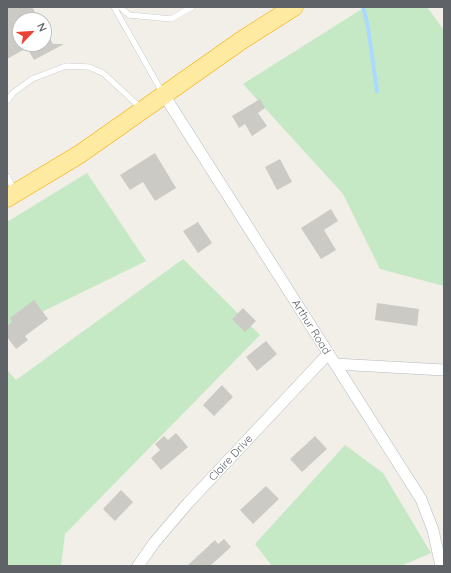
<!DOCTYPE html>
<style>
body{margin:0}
#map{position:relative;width:451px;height:573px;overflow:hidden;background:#f1efe8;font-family:Quicksand,sans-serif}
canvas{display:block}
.frame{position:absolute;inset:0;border:8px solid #5f6368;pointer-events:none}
.north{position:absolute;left:12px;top:12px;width:40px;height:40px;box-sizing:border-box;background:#fff;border:1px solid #bfc1c3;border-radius:50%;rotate:65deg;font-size:11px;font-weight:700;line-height:16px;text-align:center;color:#5f6368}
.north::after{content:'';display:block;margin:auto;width:14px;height:18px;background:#ea4335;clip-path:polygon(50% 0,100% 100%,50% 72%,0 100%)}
</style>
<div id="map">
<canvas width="451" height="573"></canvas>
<div class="frame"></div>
<div class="north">N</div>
</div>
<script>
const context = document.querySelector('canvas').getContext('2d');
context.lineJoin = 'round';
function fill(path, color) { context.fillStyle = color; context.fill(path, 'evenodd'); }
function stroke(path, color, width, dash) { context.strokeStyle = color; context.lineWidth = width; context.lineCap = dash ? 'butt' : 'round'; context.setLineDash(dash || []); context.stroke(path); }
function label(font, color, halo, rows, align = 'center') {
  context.font = font + ' Quicksand,sans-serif'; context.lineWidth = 3; context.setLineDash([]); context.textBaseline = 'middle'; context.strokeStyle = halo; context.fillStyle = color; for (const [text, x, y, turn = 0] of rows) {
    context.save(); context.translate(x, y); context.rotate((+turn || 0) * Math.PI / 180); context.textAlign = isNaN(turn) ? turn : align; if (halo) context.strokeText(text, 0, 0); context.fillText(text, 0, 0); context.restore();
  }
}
fill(new Path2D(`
 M 365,7 L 427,7 L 444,30 L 444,286 L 380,269 L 343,194 L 243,84 Z
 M 87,173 L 146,261 L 7,329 L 7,222 Z
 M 183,259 L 260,335 L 65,534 L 61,566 L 7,566 L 7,370 L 16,380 Z
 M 345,445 L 383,473 L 431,553 L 401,566 L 272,566 L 255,544 Z`), '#c5e8c5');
stroke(new Path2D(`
 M 363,7 L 368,27 L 377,91`), '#aadaff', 4);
fill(new Path2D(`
 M 7,7 L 32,7 L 40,20 L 20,20 L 20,44 L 44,44 L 44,28 L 53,44 L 64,44 L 34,60 L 27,48 L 7,59 Z
 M 260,99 L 265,108 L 258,113 L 267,126 L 252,136 L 245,124 L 239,128 L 232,116 Z
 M 155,153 L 176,188 L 155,201 L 143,182 L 130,190 L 120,175 Z
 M 280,159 L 292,182 L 277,190 L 265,167 Z
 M 331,209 L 338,221 L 324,230 L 336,250 L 321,259 L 301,228 Z
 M 198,222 L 212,243 L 198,253 L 183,231 Z
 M 34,300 L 48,319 L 25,336 L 28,340 L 16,349 L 7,337 L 7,326 L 12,322 L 10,318 Z
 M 377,303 L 419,309 L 417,326 L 375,320 Z
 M 243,308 L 256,321 L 245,332 L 232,319 Z
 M 266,341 L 277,354 L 257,371 L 246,357 Z
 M 222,385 L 233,397 L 214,416 L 203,405 Z
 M 176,433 L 188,447 L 161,470 L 151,458 L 160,450 L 155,444 L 164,436 L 168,440 Z
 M 315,436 L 327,449 L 302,472 L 290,459 Z
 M 266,486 L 279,499 L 253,524 L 240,510 Z
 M 121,490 L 133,502 L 115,521 L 103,509 Z
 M 224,539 L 231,547 L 210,566 L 187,566 L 215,540 L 218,544 Z`), '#cccac5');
const service = new Path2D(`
 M 114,7 L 162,92
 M 120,7 L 129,15 L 171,19 L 192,7
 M 7,101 L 13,93 L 32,79 L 66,66 L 89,67 L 103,73 L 141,108
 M 7,176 L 14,190`);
const minor = new Path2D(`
 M 164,95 L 421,499 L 433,530 L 441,566
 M 335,364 L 444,370
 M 138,566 L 154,543 L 188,503 L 328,354`);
const trunk = new Path2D(`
 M 7,198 L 80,154 L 242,40 L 294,7`);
stroke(service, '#b5b8bc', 6);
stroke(minor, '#b5b8bc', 12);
stroke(trunk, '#f9ab00', 19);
stroke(service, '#fff', 5.5);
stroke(minor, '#fff', 11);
stroke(trunk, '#feeaa1', 18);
label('11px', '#5f6368', '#fff', [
 ["Arthur Road",311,327,58],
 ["Claire Drive",231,458,-47]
]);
</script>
